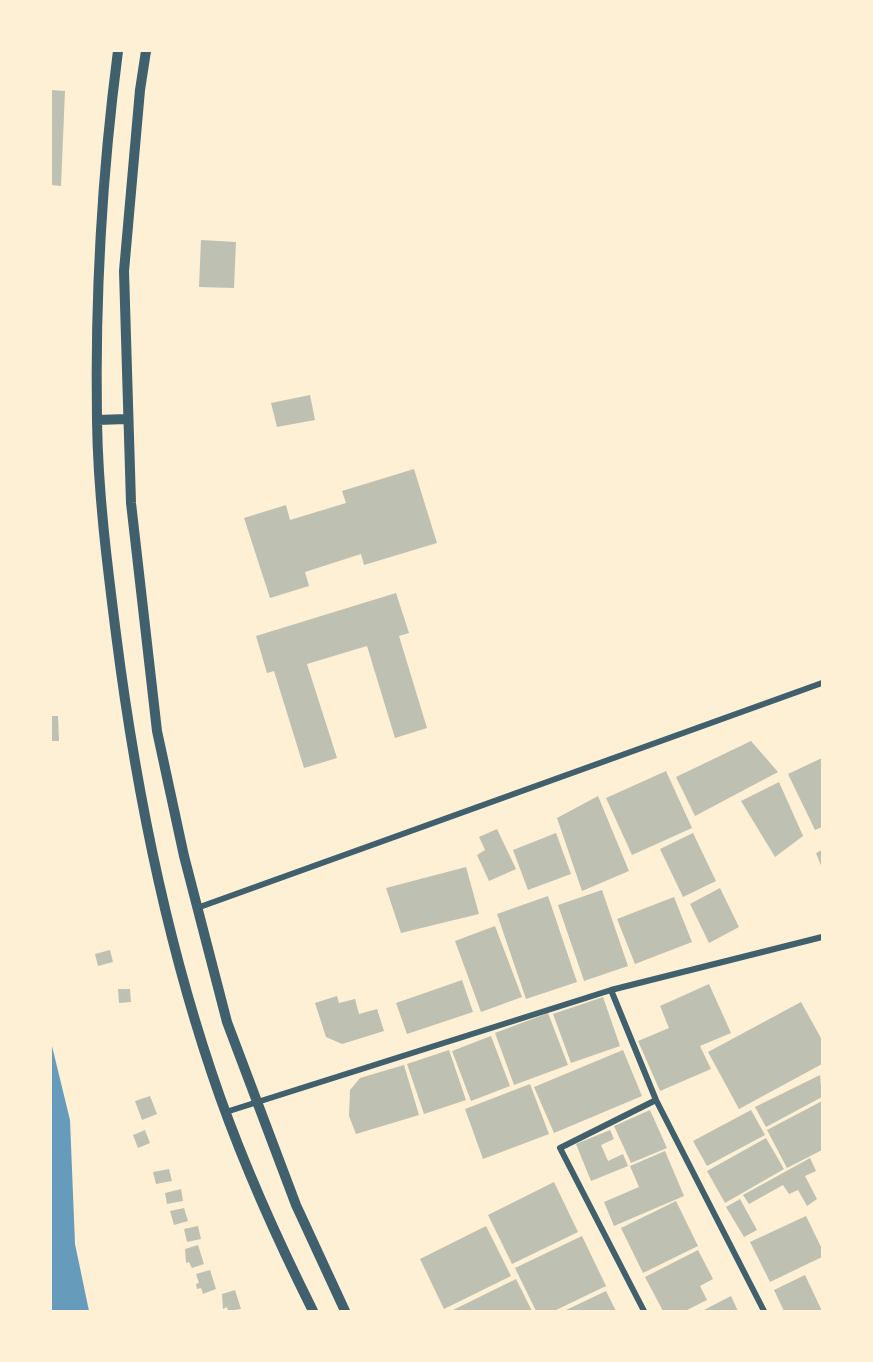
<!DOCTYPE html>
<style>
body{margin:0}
#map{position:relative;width:873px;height:1362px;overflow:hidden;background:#fdf0d5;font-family:Cabin,sans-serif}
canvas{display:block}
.frame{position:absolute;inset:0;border:52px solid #fdf0d5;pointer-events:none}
</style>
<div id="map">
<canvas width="873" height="1362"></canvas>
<div class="frame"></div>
</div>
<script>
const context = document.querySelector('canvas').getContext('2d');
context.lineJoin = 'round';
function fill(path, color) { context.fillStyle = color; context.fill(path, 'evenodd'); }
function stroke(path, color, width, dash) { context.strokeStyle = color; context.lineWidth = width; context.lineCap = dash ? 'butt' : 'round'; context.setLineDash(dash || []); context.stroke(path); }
fill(new Path2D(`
 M 51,1042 L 70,1120 L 75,1244 L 89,1311 L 51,1311 Z`), '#669bbc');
fill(new Path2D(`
 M 51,90 L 65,91 L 61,186 L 51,185 Z
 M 201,240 L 236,242 L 234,288 L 199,287 Z
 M 310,395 L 315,420 L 277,427 L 271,403 Z
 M 414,469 L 437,543 L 364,565 L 361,554 L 305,572 L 309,586 L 270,598 L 244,518 L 286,505 L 290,520 L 346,503 L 342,491 Z
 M 396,593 L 409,633 L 399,636 L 427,728 L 395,738 L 367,646 L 307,664 L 337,758 L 304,768 L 274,671 L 267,673 L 256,636 Z
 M 51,716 L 58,716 L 59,741 L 51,741 Z
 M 751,741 L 778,772 L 695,816 L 676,777 Z
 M 822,758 L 822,827 L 815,830 L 788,774 Z
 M 666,771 L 692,828 L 632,855 L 606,798 Z
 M 779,782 L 803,836 L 775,857 L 741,801 Z
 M 598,796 L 629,871 L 582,891 L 557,818 Z
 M 497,829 L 516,869 L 489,881 L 477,855 L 485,850 L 479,837 Z
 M 556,833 L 571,874 L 528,890 L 513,850 Z
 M 693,833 L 716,881 L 683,897 L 660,849 Z
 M 822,850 L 822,868 L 816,853 Z
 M 466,867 L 479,914 L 401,933 L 386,888 Z
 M 720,888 L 739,927 L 709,943 L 690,904 Z
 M 602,890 L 628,966 L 584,981 L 558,905 Z
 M 548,896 L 577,982 L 526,999 L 497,914 Z
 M 674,897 L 692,942 L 635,964 L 617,919 Z
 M 495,926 L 522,997 L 481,1012 L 455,941 Z
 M 110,950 L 113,962 L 98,966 L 95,954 Z
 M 462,980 L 473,1012 L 407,1034 L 396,1003 Z
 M 709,984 L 731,1033 L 700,1046 L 711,1069 L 660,1091 L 638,1041 L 669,1028 L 660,1006 Z
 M 118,989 L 130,989 L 131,1002 L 119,1003 Z
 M 337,996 L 339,1003 L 355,999 L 359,1014 L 377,1009 L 384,1031 L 342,1044 L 326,1037 L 315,1003 Z
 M 603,997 L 620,1046 L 571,1063 L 553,1014 Z
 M 801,1002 L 822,1040 L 822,1064 L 739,1109 L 708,1052 Z
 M 548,1013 L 568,1065 L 514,1085 L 495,1033 Z
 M 491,1036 L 510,1086 L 471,1101 L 452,1051 Z
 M 449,1050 L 466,1100 L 424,1114 L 407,1064 Z
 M 623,1050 L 642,1096 L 554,1133 L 534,1087 Z
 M 404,1065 L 419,1115 L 356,1134 L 349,1116 L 350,1090 L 360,1078 Z
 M 820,1075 L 822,1097 L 766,1127 L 755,1107 Z
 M 530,1084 L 549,1134 L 483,1159 L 465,1109 Z
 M 150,1096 L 157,1114 L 142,1120 L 135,1101 Z
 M 822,1101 L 822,1150 L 787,1168 L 767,1130 Z
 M 650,1110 L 667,1148 L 631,1163 L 614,1126 Z
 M 751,1110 L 765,1135 L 707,1166 L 693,1141 Z
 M 145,1130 L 150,1143 L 138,1148 L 133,1135 Z
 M 610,1130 L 614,1139 L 601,1145 L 608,1161 L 623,1154 L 628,1166 L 591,1181 L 576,1144 Z
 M 766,1138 L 784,1169 L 725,1203 L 707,1171 Z
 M 665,1151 L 684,1196 L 614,1226 L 604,1202 L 639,1187 L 630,1166 Z
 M 810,1158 L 816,1171 L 805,1176 L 817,1199 L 807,1206 L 798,1190 L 789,1194 L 783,1185 L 749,1204 L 743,1195 Z
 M 169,1169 L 172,1181 L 156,1184 L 153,1172 Z
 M 554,1182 L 578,1232 L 512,1264 L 488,1215 Z
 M 181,1189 L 183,1201 L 167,1204 L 165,1193 Z
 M 740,1199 L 757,1230 L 744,1237 L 726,1207 Z
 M 676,1201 L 698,1246 L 643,1273 L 621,1228 Z
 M 184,1208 L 188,1221 L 174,1225 L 170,1211 Z
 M 806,1216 L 822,1249 L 822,1257 L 770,1282 L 750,1242 Z
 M 198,1226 L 201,1239 L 187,1242 L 184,1229 Z
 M 486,1226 L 511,1276 L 444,1309 L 420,1259 Z
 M 582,1236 L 606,1286 L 554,1311 L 536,1311 L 515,1268 Z
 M 198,1245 L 204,1264 L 192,1268 L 189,1262 L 186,1263 L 185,1249 Z
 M 698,1250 L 713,1279 L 700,1286 L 707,1300 L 685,1311 L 663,1311 L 645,1277 Z
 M 210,1270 L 216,1289 L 203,1294 L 201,1288 L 197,1289 L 196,1284 L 199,1283 L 196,1274 Z
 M 805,1275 L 822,1311 L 784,1311 L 774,1290 Z
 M 516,1279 L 532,1311 L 451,1311 Z
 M 235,1290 L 241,1309 L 228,1311 L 227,1307 L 223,1309 L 222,1294 Z
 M 606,1291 L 616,1311 L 564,1311 Z
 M 731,1296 L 738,1311 L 702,1311 Z`), '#bec0b2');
stroke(new Path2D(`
 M 197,908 L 822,683
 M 611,990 L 656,1100 L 764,1311
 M 226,1112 L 611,990 L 822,937
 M 644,1311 L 560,1148 L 656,1100`), '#3f606c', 6);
stroke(new Path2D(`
 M 118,51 C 102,173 95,298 97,421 C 98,492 107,563 116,634 C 136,792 167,947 220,1097 C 246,1170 278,1241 313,1311
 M 146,51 L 140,90 L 124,271 L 131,503 L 157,731 L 184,856 L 227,1022 L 296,1205 L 345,1311
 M 97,420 L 127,419`), '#3f606c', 10);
</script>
